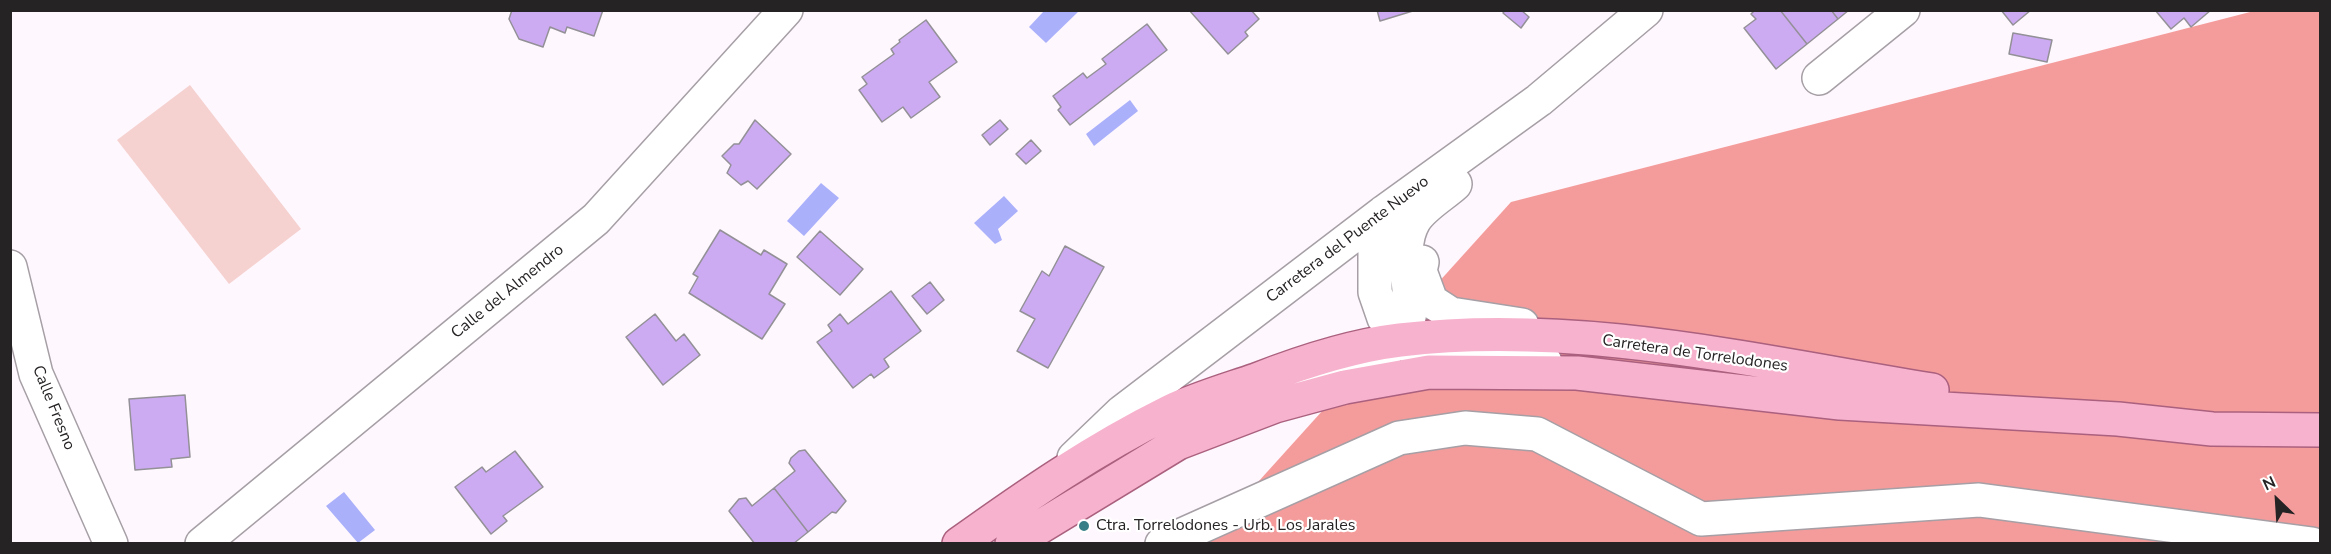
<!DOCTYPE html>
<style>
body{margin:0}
#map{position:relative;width:2331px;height:554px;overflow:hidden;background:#fef7fd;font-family:"Nunito Sans",sans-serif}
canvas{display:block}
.frame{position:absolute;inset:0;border:12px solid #262325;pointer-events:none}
.north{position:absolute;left:2247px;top:470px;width:60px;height:60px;-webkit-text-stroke:4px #fff;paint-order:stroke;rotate:335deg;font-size:16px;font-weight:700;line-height:24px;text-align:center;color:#262325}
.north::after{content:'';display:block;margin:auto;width:21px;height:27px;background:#262325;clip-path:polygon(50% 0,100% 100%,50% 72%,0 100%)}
</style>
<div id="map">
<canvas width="2331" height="554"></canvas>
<div class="frame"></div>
<div class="north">N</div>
</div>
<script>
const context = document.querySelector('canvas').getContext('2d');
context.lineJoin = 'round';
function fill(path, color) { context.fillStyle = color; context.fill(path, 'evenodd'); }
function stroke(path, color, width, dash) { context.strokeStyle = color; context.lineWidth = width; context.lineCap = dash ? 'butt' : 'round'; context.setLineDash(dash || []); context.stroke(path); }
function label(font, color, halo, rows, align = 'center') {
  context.font = font + ' "Nunito Sans",sans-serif'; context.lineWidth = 4.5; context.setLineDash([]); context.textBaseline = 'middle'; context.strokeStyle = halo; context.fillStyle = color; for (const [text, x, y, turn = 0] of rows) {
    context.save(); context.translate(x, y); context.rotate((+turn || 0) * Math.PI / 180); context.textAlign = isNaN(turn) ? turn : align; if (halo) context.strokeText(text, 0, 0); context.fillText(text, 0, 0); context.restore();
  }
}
fill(new Path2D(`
 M 190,85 L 301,229 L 229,284 L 117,140 Z`), '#f5d1d0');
fill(new Path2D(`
 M 2254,11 L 2320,11 L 2320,543 L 1202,544 L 1511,202 Z`), '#f49c9b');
fill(new Path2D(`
 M 1044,11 L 1044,10 L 1079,11 L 1046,43 L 1029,27 Z
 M 1130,100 L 1138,111 L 1094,146 L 1086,134 Z
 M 821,183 L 839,198 L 804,236 L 787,221 Z
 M 1004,196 L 1018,211 L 998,229 L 1002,240 L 995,244 L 974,223 Z
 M 344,492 L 375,530 L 358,543 L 326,506 Z`), '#aab0fa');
const building = new Path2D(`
 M 512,10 L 603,10 L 594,36 L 567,27 L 565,33 L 550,27 L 543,47 L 519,39 L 509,19 Z
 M 1189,10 L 1251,10 L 1259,19 L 1245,32 L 1248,36 L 1228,54 Z
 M 1377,10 L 1416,10 L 1380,21 Z
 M 1505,10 L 1521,10 L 1529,17 L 1521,28 L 1503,13 Z
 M 1755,10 L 1780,10 L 1807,44 L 1776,69 L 1744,28 L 1756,19 L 1751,14 Z
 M 1780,10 L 1831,10 L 1838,19 L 1807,44 Z
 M 1831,10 L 1849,10 L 1838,19 Z
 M 2001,10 L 2031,10 L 2013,25 Z
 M 2155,10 L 2211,10 L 2191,27 L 2184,18 L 2171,29 Z
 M 926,20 L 957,62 L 929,82 L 940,97 L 911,118 L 903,107 L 882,122 L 859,90 L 867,84 L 862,77 L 894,54 L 891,49 L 900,42 L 899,40 Z
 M 1147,24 L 1167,50 L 1070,125 L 1058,110 L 1061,107 L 1053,96 L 1083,73 L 1087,78 L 1106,64 L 1102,59 Z
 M 2013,33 L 2052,40 L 2047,62 L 2009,54 Z
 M 755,120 L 791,154 L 757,189 L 748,181 L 741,185 L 727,173 L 731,165 L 722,156 L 734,144 L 739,144 Z
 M 1000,120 L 1008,129 L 990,145 L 982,135 Z
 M 1031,140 L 1041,151 L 1026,164 L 1016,154 Z
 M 720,230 L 761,255 L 764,250 L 787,264 L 769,294 L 785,304 L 762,339 L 689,293 L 698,277 L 693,274 Z
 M 820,231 L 863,269 L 840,295 L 797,257 Z
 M 1065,246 L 1104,267 L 1048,368 L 1017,351 L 1035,319 L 1020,311 L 1042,271 L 1049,276 Z
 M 930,282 L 944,300 L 927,314 L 912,296 Z
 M 891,291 L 921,331 L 884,359 L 889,367 L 874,378 L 871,374 L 853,388 L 817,342 L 832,331 L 828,325 L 840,314 L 848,324 Z
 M 655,314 L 676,341 L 684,334 L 700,355 L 663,385 L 626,337 Z
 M 185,395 L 190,457 L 171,459 L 172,467 L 135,470 L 129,399 Z
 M 805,450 L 846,501 L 836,513 L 832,512 L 808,532 L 774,488 L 795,471 L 789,463 L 791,458 L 799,451 Z
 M 515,451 L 543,487 L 503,516 L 507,521 L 491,534 L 455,487 L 482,467 L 486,472 Z
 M 774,488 L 808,532 L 793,544 L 755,544 L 729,511 L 739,499 L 746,498 L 752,506 Z`);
fill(building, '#cdabf3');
stroke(building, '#939097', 1.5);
const minor = new Path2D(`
 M 1819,78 L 1903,10
 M 1384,212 L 1375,244 L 1375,292 L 1384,318 L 1399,340 L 1419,352 L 1529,357 L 1545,362
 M 1422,262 L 1420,271 L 1431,301 L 1451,314 L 1522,325
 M 10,267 L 36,374 L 111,544
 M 1263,394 C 1293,385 1381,362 1399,340 C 1426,309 1392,259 1414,221 C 1422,207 1443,195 1455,184
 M 1074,458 L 1122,412 L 1384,212 L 1539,100 L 1646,10
 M 202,544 L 596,219 L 786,10
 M 1162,544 L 1399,438 L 1465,428 L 1537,434 L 1701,519 L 1979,500 L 2312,544`);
const major = new Path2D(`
 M 959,544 C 1026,496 1094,449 1169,412 C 1196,399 1227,390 1256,380 C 1302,362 1350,346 1400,340 C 1578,319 1758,362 1932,390
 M 1012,544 L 1178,443 L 1275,406 L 1345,387 L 1429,372 L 1577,373 L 1840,403 L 2118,419 L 2212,429 L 2320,430`);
stroke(minor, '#a69fa5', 36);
stroke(major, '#aa607e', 36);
stroke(minor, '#fff', 33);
stroke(major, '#f7b3ce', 33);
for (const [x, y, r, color] of [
 [1084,526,6,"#377f87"]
]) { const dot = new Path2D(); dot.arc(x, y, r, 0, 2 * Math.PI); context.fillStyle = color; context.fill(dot); stroke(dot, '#fff', 2); }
label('16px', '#262325', '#fff', [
 ["Carretera del Puente Nuevo",1348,240,-37],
 ["Calle del Almendro",508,292,-39],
 ["Carretera de Torrelodones",1695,354,8],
 ["Calle Fresno",53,408,68]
]);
label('16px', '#262325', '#fff', [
 ["Ctra. Torrelodones - Urb. Los Jarales",1096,526]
], 'left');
</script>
